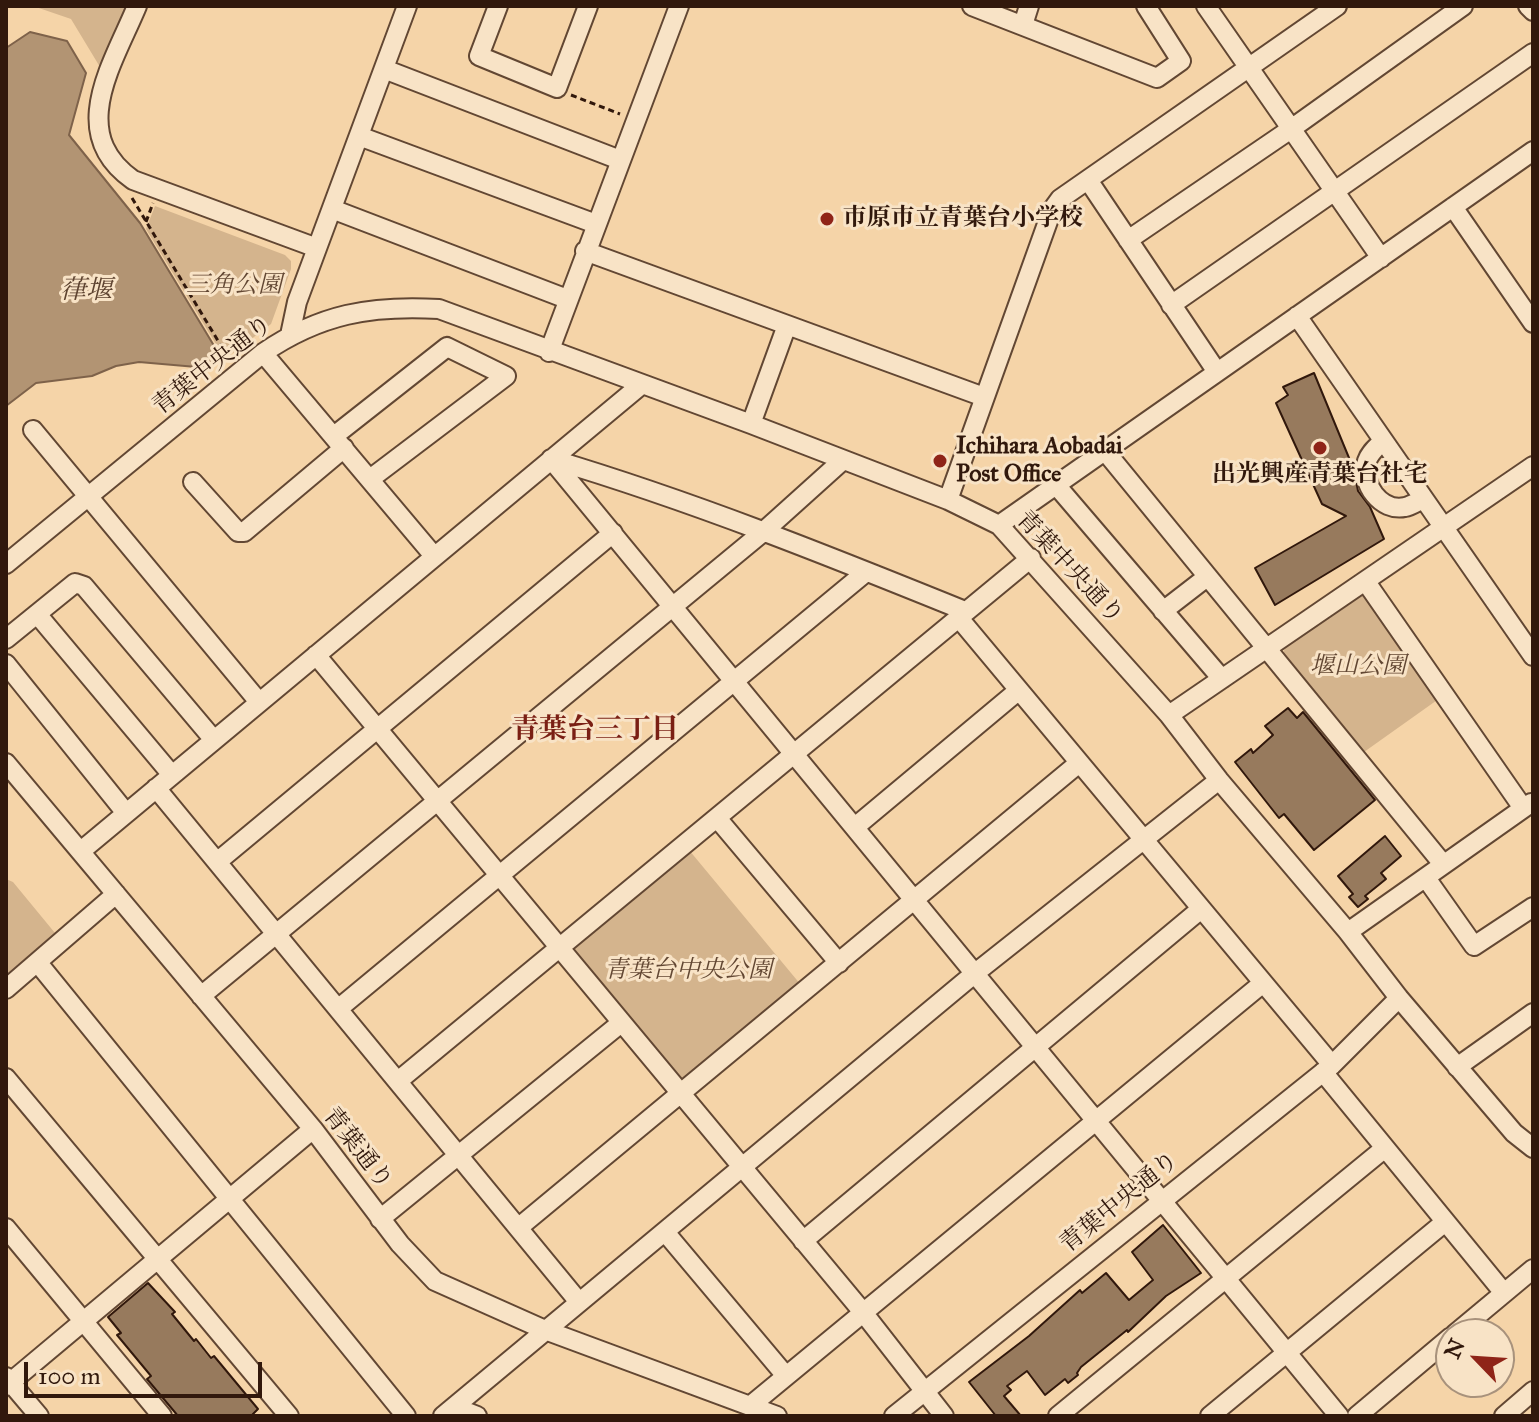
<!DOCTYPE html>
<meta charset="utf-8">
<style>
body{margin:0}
#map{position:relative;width:1539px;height:1422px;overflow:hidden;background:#f5d4a8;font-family:"IM FELL Great Primer",serif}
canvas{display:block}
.frame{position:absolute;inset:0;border:8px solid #31180c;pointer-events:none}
.north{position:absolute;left:1435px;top:1318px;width:80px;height:80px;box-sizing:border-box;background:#f8e3c6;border:2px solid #a8927c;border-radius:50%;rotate:295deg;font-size:22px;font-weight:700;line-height:32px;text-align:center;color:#31180c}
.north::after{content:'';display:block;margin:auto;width:28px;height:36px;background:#8f2418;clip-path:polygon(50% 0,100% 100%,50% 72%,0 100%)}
.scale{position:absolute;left:24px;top:1362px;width:238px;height:36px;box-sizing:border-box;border:4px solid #31180c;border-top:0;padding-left:10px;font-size:24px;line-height:28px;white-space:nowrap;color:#31180c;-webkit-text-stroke:6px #f8e3c6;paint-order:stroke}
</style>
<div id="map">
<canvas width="1539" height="1422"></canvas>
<div class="frame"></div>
<div class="north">N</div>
<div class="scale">100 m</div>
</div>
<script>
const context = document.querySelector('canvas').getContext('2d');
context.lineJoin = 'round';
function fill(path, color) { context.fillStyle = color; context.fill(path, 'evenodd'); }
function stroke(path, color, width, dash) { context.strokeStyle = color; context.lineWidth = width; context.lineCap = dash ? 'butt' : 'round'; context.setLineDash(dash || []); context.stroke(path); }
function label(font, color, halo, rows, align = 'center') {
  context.font = font + ' "IM FELL Great Primer","Noto Serif JP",serif'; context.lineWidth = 6; context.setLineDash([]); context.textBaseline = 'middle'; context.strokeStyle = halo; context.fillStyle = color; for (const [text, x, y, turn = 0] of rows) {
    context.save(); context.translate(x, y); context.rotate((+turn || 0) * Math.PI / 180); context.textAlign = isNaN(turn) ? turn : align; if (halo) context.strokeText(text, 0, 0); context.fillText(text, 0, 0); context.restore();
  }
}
fill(new Path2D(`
 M 33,6 L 126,6 L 100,67 L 71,19 Z
 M 155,206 L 285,255 L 291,261 L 291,269 L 271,324 L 225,359 L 146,229 Z
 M 1360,594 L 1369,596 L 1440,698 L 1364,752 L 1283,655 L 1285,647 Z
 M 689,850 L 801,985 L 687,1081 L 677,1080 L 572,953 L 574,946 Z
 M 6,879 L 13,882 L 55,933 L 6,975 Z`), '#d4b48d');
const water = new Path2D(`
 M 30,32 L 67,41 L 86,73 L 69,135 L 140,223 L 219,354 L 208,368 L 139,362 L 116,366 L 92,376 L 36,383 L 6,406 L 6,48 Z`);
fill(water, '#b29473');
stroke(water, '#7e624a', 2);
const building = new Path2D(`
 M 1314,373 L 1354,470 L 1358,491 L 1370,507 L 1384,539 L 1275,605 L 1255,568 L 1346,516 L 1322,504 L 1276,403 L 1288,395 L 1283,387 Z
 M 1288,708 L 1297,718 L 1303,712 L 1375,800 L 1314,850 L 1284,814 L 1279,818 L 1235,762 L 1251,749 L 1253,753 L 1273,735 L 1265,726 Z
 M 1385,836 L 1401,856 L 1381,873 L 1386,879 L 1365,896 L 1368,899 L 1358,907 L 1349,897 L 1353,894 L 1338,876 Z
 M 1163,1225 L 1201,1273 L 1166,1296 L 1128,1332 L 1127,1330 L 1081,1367 L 1077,1373 L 1078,1375 L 1068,1383 L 1065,1379 L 1045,1395 L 1027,1371 L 1007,1386 L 1011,1390 L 1004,1396 L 1021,1416 L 996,1416 L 969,1382 L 1029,1336 L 1080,1290 L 1082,1293 L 1106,1273 L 1129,1300 L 1153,1280 L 1132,1252 Z
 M 148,1283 L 175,1312 L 172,1314 L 194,1341 L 196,1339 L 211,1358 L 214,1356 L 258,1409 L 251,1416 L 178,1416 L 147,1379 L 151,1376 L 117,1335 L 121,1333 L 108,1317 Z`);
fill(building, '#977a5d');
stroke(building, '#31180c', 2);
const minor = new Path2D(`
 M 137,6 C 113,64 66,133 133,180 L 317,248
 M 498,6 L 479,56 L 557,88 L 588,6
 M 972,6 L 1157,78 L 1181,61 L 1146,6
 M 1206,6 L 1381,258
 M 1528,6 L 1533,11
 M 1023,25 L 1029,6
 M 384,69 L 620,160
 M 359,136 L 596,224
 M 1088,180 L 1217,372
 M 1453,207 L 1533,323
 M 332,209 L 567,299
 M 1128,240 L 1291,129 L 1463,6
 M 585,251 L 984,397
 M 1171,305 L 1533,53
 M 1297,316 L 1533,656
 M 290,335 L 297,302 L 407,6
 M 549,352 L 679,6
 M 263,353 L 434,556
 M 751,424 L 787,325
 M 33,430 L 259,702
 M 334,436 L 447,347 L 506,376 L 370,479
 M 1383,441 C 1377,447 1370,452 1367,461 C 1360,484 1381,512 1405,507 C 1411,506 1418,501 1423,499
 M 1105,451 L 1443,864
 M 551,459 L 1339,1416
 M 551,459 C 692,501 829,556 965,611
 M 193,482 L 238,532 L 244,532 L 344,448
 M 1056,485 L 1222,679
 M 948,500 L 1052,210 L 1060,199 L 1337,6
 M 999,525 L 1533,151
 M 6,564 L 263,353 C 320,314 371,305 439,309 L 751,424 L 948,500 L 999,525 L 1169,715 L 1219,780 L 1348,932 L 1399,998 L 1514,1133 L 1533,1148
 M 1366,582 L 1523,808
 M 1163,611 L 1207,577
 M 37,614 L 172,775
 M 958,617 L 1332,1065
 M 6,639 L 75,583 L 84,586 L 214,740
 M 316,655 L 862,1311 L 944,1416
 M 6,664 L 126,813
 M 1169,715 L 1533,466
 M 6,763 L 313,1129 L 400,1244 L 435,1281 L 545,1330 L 777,1416
 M 156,788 L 579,1302
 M 717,818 L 839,963
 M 855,827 L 1019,690
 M 81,851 L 641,385
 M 217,862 L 613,533
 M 1426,878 L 1474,946 L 1533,907
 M 1348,932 L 1531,803
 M 38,963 L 406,1416
 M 6,989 L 116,894
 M 201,996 L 763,532 L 843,460
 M 338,1009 L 866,572
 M 1457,1067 L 1533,1013
 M 1323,1072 L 1504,1293
 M 6,1078 L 289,1416
 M 398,1081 L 1031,558
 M 380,1219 L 621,1023
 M 6,1228 L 162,1416
 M 518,1228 L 1079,763
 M 665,1232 L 786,1376
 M 803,1241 L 1201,909
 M 1455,1334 L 1533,1269
 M 6,1377 L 39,1416
 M 6,1386 L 313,1129
 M 750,1406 L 1263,983
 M 454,1407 L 477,1416
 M 443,1416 L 974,974 L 1219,780
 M 894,1416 L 1332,1065 L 1399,998
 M 1058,1416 L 1385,1148
 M 1210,1416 L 1445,1222
 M 1357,1416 L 1451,1337
 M 1504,1416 L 1533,1391`);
stroke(minor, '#624733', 22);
stroke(new Path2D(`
 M 571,95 L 620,114
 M 132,198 L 229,359
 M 146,222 L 153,203`), '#31180c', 3, [6, 4]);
stroke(minor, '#f8e3c6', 18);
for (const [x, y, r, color] of [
 [827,219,8,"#8f2418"],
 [1320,448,8,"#8f2418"],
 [940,461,8,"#8f2418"]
]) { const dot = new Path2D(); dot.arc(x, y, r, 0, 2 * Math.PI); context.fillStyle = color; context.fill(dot); stroke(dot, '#f8e3c6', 3); }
label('bold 24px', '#31180c', '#f8e3c6', [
 ["市原市立青葉台小学校",843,219],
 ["Ichihara Aobadai",956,447],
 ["Post Office",956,475],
 ["出光興産青葉台社宅",1320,475,"center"]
], 'left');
label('italic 24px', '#624733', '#f8e3c6', [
 ["三角公園",234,286],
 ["堰山公園",1358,667],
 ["青葉台中央公園",688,971]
]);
label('24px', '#31180c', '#f8e3c6', [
 ["青葉中央通り",213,366,-38],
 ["青葉中央通り",1069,568,47],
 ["青葉通り",357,1149,52],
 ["青葉中央通り",1120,1203,-39]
]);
label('italic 26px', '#5e4330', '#f8e3c6', [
 ["葎堰",86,292]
]);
label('bold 28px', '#7a1f14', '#f8e3c6', [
 ["青葉台三丁目",595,731]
]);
</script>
